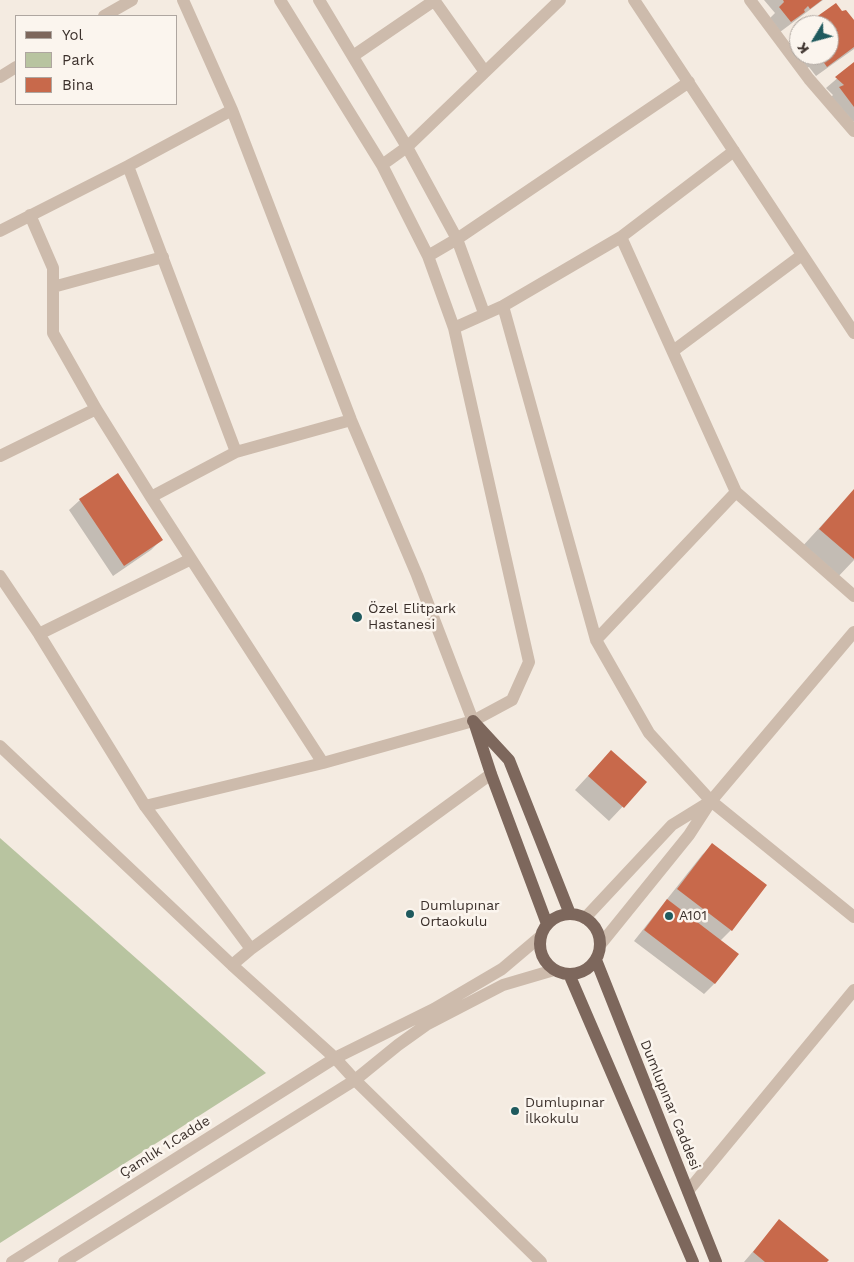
<!DOCTYPE html>
<meta charset="utf-8">
<style>
body{margin:0}
#map{position:relative;width:854px;height:1262px;overflow:hidden;background:#f4ebe1;font-family:"Work Sans",sans-serif}
canvas{display:block}
.legend{position:absolute;left:15px;top:15px;width:162px;height:90px;box-sizing:border-box;background:#fbf5ee;border:1px solid #aea6a0;margin:0;padding:6px 9px;list-style:none;font-size:15px;color:#3b302b}
.legend li{display:flex;align-items:center;gap:10px;height:25px}
.legend b{width:25px;border:1px solid #aea6a0}
.north{position:absolute;left:789px;top:15px;width:50px;height:50px;box-sizing:border-box;background:#fbf5ee;border:1px solid #aea6a0;border-radius:50%;rotate:233deg;font-size:14px;font-weight:700;line-height:20px;text-align:center;color:#3b302b}
.north::after{content:'';display:block;margin:auto;width:18px;height:22px;background:#1f5a5e;clip-path:polygon(50% 0,100% 100%,50% 72%,0 100%)}
</style>
<div id="map">
<canvas width="854" height="1262"></canvas>
<ul class="legend">
<li><b style="height:6px;background:#7d675c"></b>Yol</li>
<li><b style="height:14px;background:#b8c4a0"></b>Park</li>
<li><b style="height:14px;background:#c8694b"></b>Bina</li>
</ul>
<div class="north">K</div>
</div>
<script>
const context = document.querySelector('canvas').getContext('2d');
context.lineJoin = 'round';
function fill(path, color) { context.fillStyle = color; context.fill(path, 'evenodd'); }
function stroke(path, color, width, dash) { context.strokeStyle = color; context.lineWidth = width; context.lineCap = dash ? 'butt' : 'round'; context.setLineDash(dash || []); context.stroke(path); }
function label(font, color, halo, rows, align = 'center') {
  context.font = font + ' "Work Sans",sans-serif'; context.lineWidth = 5; context.setLineDash([]); context.textBaseline = 'middle'; context.strokeStyle = halo; context.fillStyle = color; for (const [text, x, y, turn = 0] of rows) {
    context.save(); context.translate(x, y); context.rotate((+turn || 0) * Math.PI / 180); context.textAlign = isNaN(turn) ? turn : align; if (halo) context.strokeText(text, 0, 0); context.fillText(text, 0, 0); context.restore();
  }
}
fill(new Path2D(`
 M 0,838 L 266,1073 L 0,1243 Z`), '#b8c4a0');
fill(new Path2D(`
 M 764,0 L 823,0 L 780,32 L 769,19 L 775,13 Z
 M 854,22 L 854,49 L 816,76 L 809,67 L 805,69 L 792,52 L 795,49 L 789,41 L 799,31 L 799,55 L 829,55 L 829,25 L 807,25 Z
 M 854,64 L 854,121 L 853,122 L 829,99 L 833,95 L 826,88 Z
 M 854,490 L 854,560 L 835,580 L 800,549 Z
 M 80,500 L 161,540 L 151,550 L 113,576 L 69,510 Z
 M 611,751 L 646,782 L 609,821 L 575,790 Z
 M 712,845 L 731,930 L 720,941 L 737,954 L 714,984 L 704,994 L 634,941 L 702,855 Z
 M 779,1221 L 825,1262 L 744,1262 Z`), '#0003');
fill(new Path2D(`
 M 783,0 L 822,0 L 810,9 L 808,6 L 804,10 L 805,12 L 791,22 L 779,7 L 784,2 Z
 M 836,3 L 842,11 L 846,10 L 854,20 L 854,47 L 827,67 L 820,57 L 816,59 L 813,55 L 829,55 L 829,25 L 805,25 Z
 M 854,62 L 854,107 L 839,87 L 844,85 L 835,77 Z
 M 118,473 L 163,540 L 124,566 L 79,499 Z
 M 854,489 L 854,559 L 819,529 Z
 M 611,750 L 647,782 L 624,808 L 588,776 Z
 M 712,843 L 767,885 L 732,931 L 677,889 Z
 M 667,899 L 739,954 L 715,984 L 644,930 Z
 M 779,1219 L 829,1260 L 827,1262 L 765,1262 L 753,1252 Z`), '#c8694b');
stroke(new Path2D(`
 M 183,0 L 232,110 L 351,420 L 417,575 L 473,721
 M 319,0 L 407,147 L 457,239 L 484,313
 M 434,0 L 485,72
 M 634,0 L 854,333
 M 750,0 L 809,79 L 854,131
 M 104,16 L 132,0
 M 353,56 L 435,0
 M 0,77 L 16,67
 M 382,165 L 407,147 L 560,0
 M 128,166 L 236,452
 M 30,215 L 53,268 L 53,333 L 96,409 L 151,497 L 323,763
 M 0,231 L 128,166 L 232,110
 M 621,237 L 736,492 L 854,596
 M 428,256 L 457,239 L 689,82
 M 53,287 L 163,257
 M 503,306 L 596,640 L 649,733 L 711,801 L 854,917
 M 454,328 L 503,306 L 621,237 L 734,151
 M 673,351 L 802,255
 M 0,456 L 96,409
 M 151,497 L 236,452 L 351,420
 M 0,576 L 39,634 L 145,806 L 251,949
 M 39,634 L 191,559
 M 596,640 L 736,492
 M 0,746 L 232,965 L 335,1058 L 355,1080 L 541,1262
 M 145,806 L 323,763 L 473,721 L 512,700 L 529,662 L 454,328 L 428,256 L 382,165 L 280,0
 M 585,918 L 672,825 L 706,804
 M 600,945 L 689,835 L 711,801 L 854,632
 M 232,965 L 251,949 L 491,774
 M 688,1191 L 854,990
 M 12,1262 L 335,1058 L 434,1009 L 502,969 L 541,936
 M 64,1262 L 355,1080 L 398,1045 L 426,1025 L 503,985 L 554,970`), '#cdbbac', 12);
stroke(new Path2D(`
 M 473,721 L 509,760 L 570,914
 M 475,725 L 491,774 L 547,924
 M540 944a30 30 0 1 1 60 0a30 30 0 1 1-60 0Z
 M 596,960 L 716,1262
 M 569,974 L 693,1262`), '#7d675c', 12);
for (const [x, y, r, color] of [
 [357,617,6,"#1f5a5e"],
 [410,914,5,"#1f5a5e"],
 [669,916,5,"#1f5a5e"],
 [515,1111,5,"#1f5a5e"]
]) { const dot = new Path2D(); dot.arc(x, y, r, 0, 2 * Math.PI); context.fillStyle = color; context.fill(dot); stroke(dot, '#fbf5ee', 2); }
label('14px', '#3b302b', '#fbf5ee', [
 ["Özel Elitpark",368,609],
 ["Hastanesi",368,625],
 ["Dumlupınar",420,906],
 ["Ortaokulu",420,922],
 ["A101",679,916],
 ["Dumlupınar",525,1103],
 ["İlkokulu",525,1119]
], 'left');
label('14px', '#3b302b', '#fbf5ee', [
 ["Dumlupınar Caddesi",670,1105,68],
 ["Çamlık 1.Cadde",165,1147,-32]
]);
</script>
